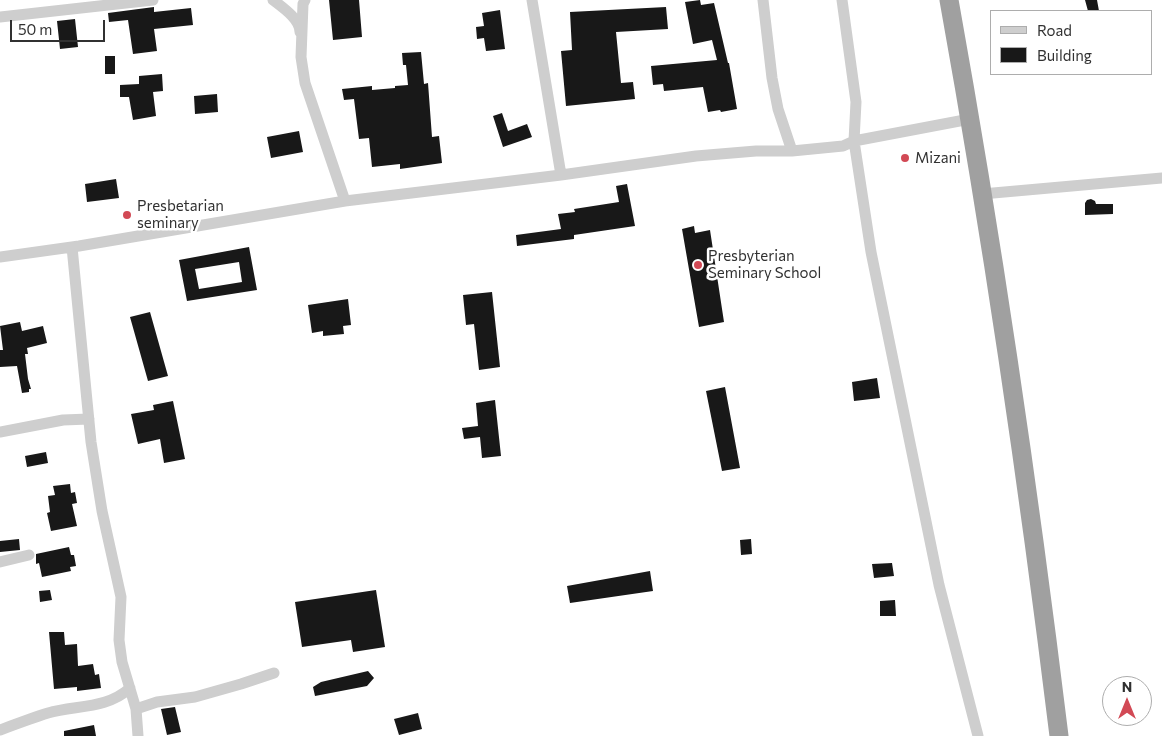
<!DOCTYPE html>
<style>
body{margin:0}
#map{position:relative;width:1162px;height:736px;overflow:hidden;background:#fff;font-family:Commissioner,sans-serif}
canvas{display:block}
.legend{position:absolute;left:990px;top:10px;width:162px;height:65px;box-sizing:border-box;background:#fff;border:1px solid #adadad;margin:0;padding:6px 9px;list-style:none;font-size:15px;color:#313131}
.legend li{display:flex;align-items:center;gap:10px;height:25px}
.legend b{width:25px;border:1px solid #adadad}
.north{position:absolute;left:1102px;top:676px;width:50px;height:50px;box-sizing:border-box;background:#fff;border:1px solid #adadad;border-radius:50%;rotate:0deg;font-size:14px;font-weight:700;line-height:20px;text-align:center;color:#313131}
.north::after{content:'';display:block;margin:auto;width:18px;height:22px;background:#d24955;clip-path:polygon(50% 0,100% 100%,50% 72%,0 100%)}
.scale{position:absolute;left:10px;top:20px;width:95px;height:22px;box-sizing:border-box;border:2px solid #313131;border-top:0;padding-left:6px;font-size:15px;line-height:18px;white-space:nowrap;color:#313131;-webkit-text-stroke:4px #fff;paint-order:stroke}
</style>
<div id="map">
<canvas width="1162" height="736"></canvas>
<ul class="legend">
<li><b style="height:6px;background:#cecece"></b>Road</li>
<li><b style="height:14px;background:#181818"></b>Building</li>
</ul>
<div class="north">N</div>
<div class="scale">50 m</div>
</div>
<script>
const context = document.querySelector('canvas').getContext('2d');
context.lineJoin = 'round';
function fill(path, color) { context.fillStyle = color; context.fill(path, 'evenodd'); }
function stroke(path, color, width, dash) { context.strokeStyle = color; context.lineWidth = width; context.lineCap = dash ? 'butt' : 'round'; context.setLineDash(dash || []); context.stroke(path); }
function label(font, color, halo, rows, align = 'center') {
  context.font = font + ' Commissioner,sans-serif'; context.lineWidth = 5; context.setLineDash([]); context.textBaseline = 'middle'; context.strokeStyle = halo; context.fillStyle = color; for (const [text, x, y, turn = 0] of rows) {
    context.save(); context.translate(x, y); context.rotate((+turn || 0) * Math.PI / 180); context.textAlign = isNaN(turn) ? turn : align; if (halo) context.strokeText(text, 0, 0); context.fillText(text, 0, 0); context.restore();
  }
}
fill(new Path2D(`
 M 329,0 L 359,0 L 362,37 L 333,40 Z
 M 700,0 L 701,5 L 714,3 L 728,63 L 729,63 L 737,109 L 721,112 L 720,110 L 708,112 L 703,87 L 664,91 L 663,84 L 653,85 L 651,66 L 717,60 L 712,40 L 693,44 L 685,2 Z
 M 1085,0 L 1097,0 L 1099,11 L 1088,11 Z
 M 154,7 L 154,12 L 191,8 L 193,25 L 154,29 L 157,51 L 133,54 L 128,20 L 109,22 L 108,13 Z
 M 666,7 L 668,29 L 616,32 L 621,83 L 633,82 L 635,99 L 566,106 L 561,51 L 572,50 L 570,12 Z
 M 500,10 L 505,49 L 486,51 L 484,38 L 477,39 L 476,27 L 484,26 L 482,13 Z
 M 75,19 L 78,47 L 60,49 L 57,21 Z
 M 421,52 L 424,84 L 428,83 L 432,137 L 439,136 L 442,163 L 400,169 L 400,164 L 372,167 L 369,138 L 359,139 L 354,99 L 344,100 L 342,89 L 372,86 L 372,90 L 395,88 L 395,86 L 408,85 L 406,65 L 403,65 L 402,53 Z
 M 105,56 L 115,56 L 115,74 L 105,74 Z
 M 162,74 L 163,91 L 153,92 L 156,116 L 133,120 L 129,97 L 120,97 L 120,85 L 139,84 L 139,76 Z
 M 217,94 L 218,112 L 195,114 L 194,96 Z
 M 502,113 L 508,131 L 527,124 L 532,137 L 503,147 L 493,116 Z
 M 299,131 L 303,152 L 271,158 L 267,137 Z
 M 116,179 L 119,198 L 87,202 L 85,184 Z
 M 627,184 L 635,226 L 574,235 L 574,239 L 517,246 L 516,235 L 561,229 L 558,214 L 575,212 L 574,209 L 619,202 L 616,186 Z
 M 1091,199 L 1095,201 L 1096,204 L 1113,204 L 1113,214 L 1085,215 L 1085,203 L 1087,200 Z
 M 694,226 L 695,233 L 710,230 L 724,322 L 699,327 L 682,229 Z
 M 249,247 L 257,290 L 187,301 L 179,260 ZM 239,262 L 242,282 L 199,289 L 195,269 Z
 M 492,292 L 500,367 L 479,370 L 474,324 L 466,325 L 463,295 Z
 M 348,299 L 351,325 L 343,326 L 344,334 L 323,336 L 323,331 L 312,333 L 308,305 Z
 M 150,312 L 168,376 L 148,381 L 130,317 Z
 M 20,322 L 22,331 L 43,326 L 47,343 L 27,348 L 28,354 L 25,354 L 28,379 L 31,389 L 29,389 L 29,392 L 22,393 L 17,366 L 0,367 L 0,350 L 3,350 L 0,326 Z
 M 877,378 L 880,398 L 854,401 L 852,382 Z
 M 725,387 L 740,468 L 722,471 L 706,391 Z
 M 495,400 L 501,456 L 482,458 L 480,437 L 464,439 L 462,428 L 478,426 L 476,403 Z
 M 173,401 L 185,459 L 164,463 L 160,439 L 138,444 L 131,414 L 154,410 L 153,405 Z
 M 46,452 L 48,463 L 27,467 L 25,456 Z
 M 70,484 L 71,493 L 75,492 L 77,503 L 72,504 L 77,526 L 51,531 L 47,513 L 50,512 L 48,496 L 55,495 L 53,486 Z
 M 19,539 L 20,550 L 0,552 L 0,541 Z
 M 751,539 L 752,554 L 741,555 L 740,540 Z
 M 69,547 L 71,555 L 74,555 L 76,566 L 70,567 L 71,571 L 42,577 L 39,563 L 36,564 L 36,554 Z
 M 892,563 L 894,576 L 874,578 L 872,564 Z
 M 650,571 L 653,591 L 570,603 L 567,586 Z
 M 50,590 L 52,600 L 40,602 L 39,591 Z
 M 376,590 L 385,647 L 353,652 L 351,640 L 302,647 L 295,602 Z
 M 895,600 L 896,616 L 880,616 L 880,601 Z
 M 49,632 L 64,632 L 65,645 L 77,644 L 78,666 L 93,664 L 95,675 L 99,674 L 101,688 L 77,691 L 77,687 L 54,689 Z
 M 368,671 L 374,678 L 367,686 L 315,696 L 313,687 L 321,682 Z
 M 175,707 L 181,732 L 167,735 L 161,709 Z
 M 418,713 L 422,729 L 399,735 L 394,719 Z
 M 94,725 L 96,736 L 64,736 L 64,731 Z`), '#181818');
stroke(new Path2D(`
 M 273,0 C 282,7 300,19 300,32
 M 305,0 L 303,4 L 301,57 L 305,83 L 345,201
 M 532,0 L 561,175
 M 763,0 L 772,78 L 778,109 L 792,151
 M 842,0 L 856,102 L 854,141 L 871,252 L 939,585 L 978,736
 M 0,17 L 153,0
 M 982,194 L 1162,178
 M 72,247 L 91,442 L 102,511 L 121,597 L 119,640 L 122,662 L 136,709 L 138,736
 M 0,257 L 79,246 L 345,201 L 561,175 L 696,156 L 756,151 L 792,151 L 843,146 L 854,141 L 970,119
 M 0,432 L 63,420 L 89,419
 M 0,562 L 29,555
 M 136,709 L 157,702 L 195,697 L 241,684 L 274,673
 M 0,730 C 16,724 32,718 48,713 C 77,705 107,709 130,688`), '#cecece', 11);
stroke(new Path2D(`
 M 949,0 C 993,244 1029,490 1059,736`), '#a0a0a0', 19);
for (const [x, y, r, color] of [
 [905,158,5,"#d24955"],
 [127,215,5,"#d24955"],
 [698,265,5,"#d24955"]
]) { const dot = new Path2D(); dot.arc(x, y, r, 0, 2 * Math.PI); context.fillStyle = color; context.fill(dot); stroke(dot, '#fff', 2); }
label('15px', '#313131', '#fff', [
 ["Mizani",915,158],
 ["Presbetarian",137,206],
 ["seminary",137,223],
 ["Presbyterian",708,256],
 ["Seminary School",708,273]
], 'left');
</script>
